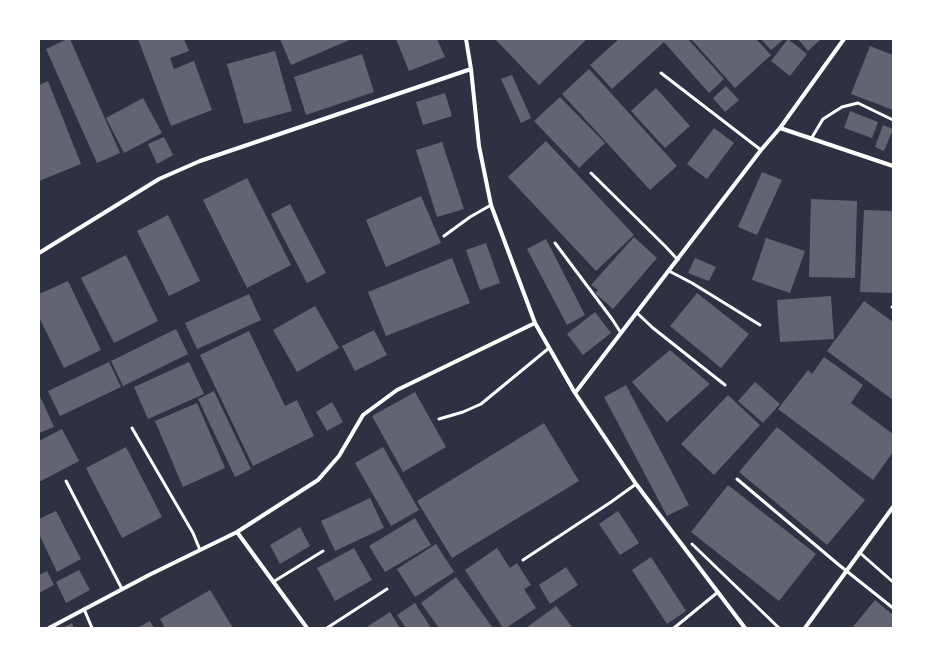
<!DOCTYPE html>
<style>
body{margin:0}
#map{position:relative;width:932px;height:667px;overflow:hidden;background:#2d3142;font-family:"Nunito Sans",sans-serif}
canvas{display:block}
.frame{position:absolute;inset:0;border:40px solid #fff;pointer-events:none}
</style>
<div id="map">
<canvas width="932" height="667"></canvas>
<div class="frame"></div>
</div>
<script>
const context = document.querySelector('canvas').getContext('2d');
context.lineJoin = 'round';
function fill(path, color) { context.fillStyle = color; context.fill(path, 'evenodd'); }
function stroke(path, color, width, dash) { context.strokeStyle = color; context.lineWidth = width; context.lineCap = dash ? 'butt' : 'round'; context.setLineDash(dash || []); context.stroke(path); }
fill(new Path2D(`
 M 67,39 L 70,39 L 120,153 L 97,163 L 46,49 Z
 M 138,39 L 184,39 L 189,51 L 170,58 L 174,69 L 194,61 L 212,110 L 171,126 Z
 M 280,39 L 352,39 L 291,65 Z
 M 396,39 L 437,39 L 445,57 L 409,71 Z
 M 495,39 L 587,39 L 539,85 Z
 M 619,39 L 688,39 L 724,79 L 709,93 L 664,42 L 612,89 L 590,65 Z
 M 691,39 L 756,39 L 771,55 L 735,88 Z
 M 761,39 L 784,39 L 771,50 Z
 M 788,39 L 807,54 L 790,76 L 771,61 Z
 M 798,39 L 821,39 L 808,51 Z
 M 870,46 L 893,55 L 893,110 L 851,94 Z
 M 275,51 L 292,111 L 244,124 L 227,64 Z
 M 362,54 L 374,92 L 306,115 L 294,77 Z
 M 589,69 L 677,166 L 650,190 L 562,94 Z
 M 512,75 L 531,118 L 521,123 L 501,79 Z
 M 48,81 L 81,164 L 39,181 L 39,85 Z
 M 726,86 L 739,100 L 725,112 L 713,98 Z
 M 656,88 L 690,126 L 665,148 L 631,111 Z
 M 445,93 L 452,116 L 423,125 L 416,102 Z
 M 560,97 L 605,143 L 579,168 L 534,121 Z
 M 143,98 L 162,133 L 124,153 L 106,118 Z
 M 850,111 L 878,122 L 872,138 L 844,128 Z
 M 883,125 L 893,129 L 884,151 L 875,147 Z
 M 714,128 L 734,143 L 707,179 L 687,164 Z
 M 164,137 L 173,155 L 157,164 L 148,144 Z
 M 546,141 L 634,235 L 596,271 L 508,177 Z
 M 442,142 L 464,209 L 437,217 L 416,150 Z
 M 762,172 L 782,180 L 757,235 L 738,227 Z
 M 247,178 L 291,265 L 247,288 L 203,200 Z
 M 421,196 L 441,243 L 386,267 L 366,220 Z
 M 811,199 L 857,201 L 855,278 L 809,277 Z
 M 290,204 L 326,273 L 307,283 L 271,214 Z
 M 864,210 L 893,211 L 893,293 L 860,292 Z
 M 168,215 L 200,281 L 169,296 L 137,231 Z
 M 634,237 L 657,258 L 613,309 L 595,293 L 598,290 L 591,285 Z
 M 766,238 L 805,251 L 790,293 L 752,280 Z
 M 546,239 L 585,315 L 567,325 L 527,249 Z
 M 486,243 L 500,283 L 480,290 L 466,250 Z
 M 126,255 L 158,321 L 114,343 L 81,278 Z
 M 452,258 L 470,303 L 386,336 L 368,292 Z
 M 695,258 L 716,267 L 709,281 L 688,273 Z
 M 68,281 L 101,350 L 64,368 L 39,317 L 39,294 Z
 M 697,293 L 749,334 L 721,368 L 670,326 Z
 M 249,294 L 261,320 L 197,349 L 185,323 Z
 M 831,296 L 834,339 L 780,342 L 777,300 Z
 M 864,301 L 893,322 L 893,400 L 827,351 Z
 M 315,306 L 339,348 L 297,372 L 273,330 Z
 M 595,312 L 611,333 L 583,355 L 567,334 Z
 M 176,329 L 188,354 L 123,386 L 111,361 Z
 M 374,330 L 387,355 L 355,371 L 342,346 Z
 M 249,331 L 285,406 L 297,400 L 314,436 L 253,466 L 200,355 Z
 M 670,350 L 710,384 L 667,422 L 632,382 Z
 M 824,357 L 863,385 L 851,403 L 893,434 L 893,452 L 873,480 L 778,409 L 808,370 L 812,374 Z
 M 109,362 L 121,387 L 60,416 L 48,391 Z
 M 189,362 L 204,394 L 148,419 L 134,387 Z
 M 755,382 L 780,404 L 763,423 L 738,401 Z
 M 626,385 L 689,505 L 667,516 L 604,397 Z
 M 214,391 L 251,469 L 235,477 L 198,399 Z
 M 415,392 L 446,447 L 403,472 L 372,416 Z
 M 39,394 L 54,427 L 39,433 Z
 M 728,395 L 760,425 L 714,475 L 681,444 Z
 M 332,402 L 343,422 L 327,431 L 316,412 Z
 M 197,403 L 225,468 L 183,487 L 155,421 Z
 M 544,423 L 579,481 L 452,558 L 417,501 Z
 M 777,427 L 865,500 L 827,545 L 739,472 Z
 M 62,429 L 79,461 L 39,482 L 39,441 Z
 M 126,447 L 162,517 L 122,538 L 86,468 Z
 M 383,447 L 419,510 L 391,526 L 355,463 Z
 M 728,485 L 816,554 L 779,601 L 691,532 Z
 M 370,498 L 384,528 L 335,551 L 321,521 Z
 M 56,511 L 81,559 L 57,572 L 39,534 L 39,519 Z
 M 618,511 L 639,543 L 620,555 L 599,524 Z
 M 415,518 L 431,545 L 385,572 L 369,546 Z
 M 300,527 L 310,546 L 280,564 L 270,545 Z
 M 436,544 L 454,572 L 415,597 L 397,569 Z
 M 354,548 L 372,580 L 335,601 L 317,568 Z
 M 497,548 L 510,568 L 517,563 L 531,585 L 524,589 L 536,608 L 506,628 L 503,628 L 465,570 Z
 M 651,557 L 686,611 L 667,624 L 632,570 Z
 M 566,567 L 578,585 L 550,604 L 539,585 Z
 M 79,570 L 90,590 L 66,603 L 56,582 Z
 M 47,571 L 54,585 L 39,593 L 39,575 Z
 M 456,577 L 493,628 L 439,628 L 421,603 Z
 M 210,590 L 233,628 L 165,628 L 160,619 Z
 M 875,600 L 893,615 L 893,628 L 852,628 Z
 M 415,603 L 431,628 L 406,628 L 397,615 Z
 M 556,606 L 573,628 L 526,628 Z
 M 390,612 L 400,628 L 365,628 Z
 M 150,621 L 154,628 L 137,628 Z
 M 72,623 L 74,628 L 62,628 Z`), '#626471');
stroke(new Path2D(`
 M 661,73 L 761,150
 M 811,139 L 823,119 L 842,107 L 858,103 L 893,120
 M 591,173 L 665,246 L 678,260
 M 444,236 L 470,217 L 491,205
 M 555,243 L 612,319 L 621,333
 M 669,271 L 692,283 L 760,325
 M 892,307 L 893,308
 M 637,313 L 653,328 L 725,385
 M 439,419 L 463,412 L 481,404 L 549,348
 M 132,428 L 193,533 L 200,550
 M 737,479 L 839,565 L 893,608
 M 66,481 L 122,589
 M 692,544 L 779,628
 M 859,552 L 893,582
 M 523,560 L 611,502 L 636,484
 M 273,582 L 323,551
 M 84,609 L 92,628
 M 327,628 L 387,589
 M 674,628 L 718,592`), '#fff', 3);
stroke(new Path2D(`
 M 466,39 L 471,69 L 479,146 L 491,205 L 535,323 L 575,393 L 636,484 L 745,628
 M 780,128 L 893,166
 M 39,253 L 159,179 L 200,161 L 471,69
 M 575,393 L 761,150 L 780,128 L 844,39
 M 237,532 L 307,628
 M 49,628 L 149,575 L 237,532 L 318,480 L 339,456 L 363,415 L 397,390 L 535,323
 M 805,628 L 893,507`), '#fff', 4);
</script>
